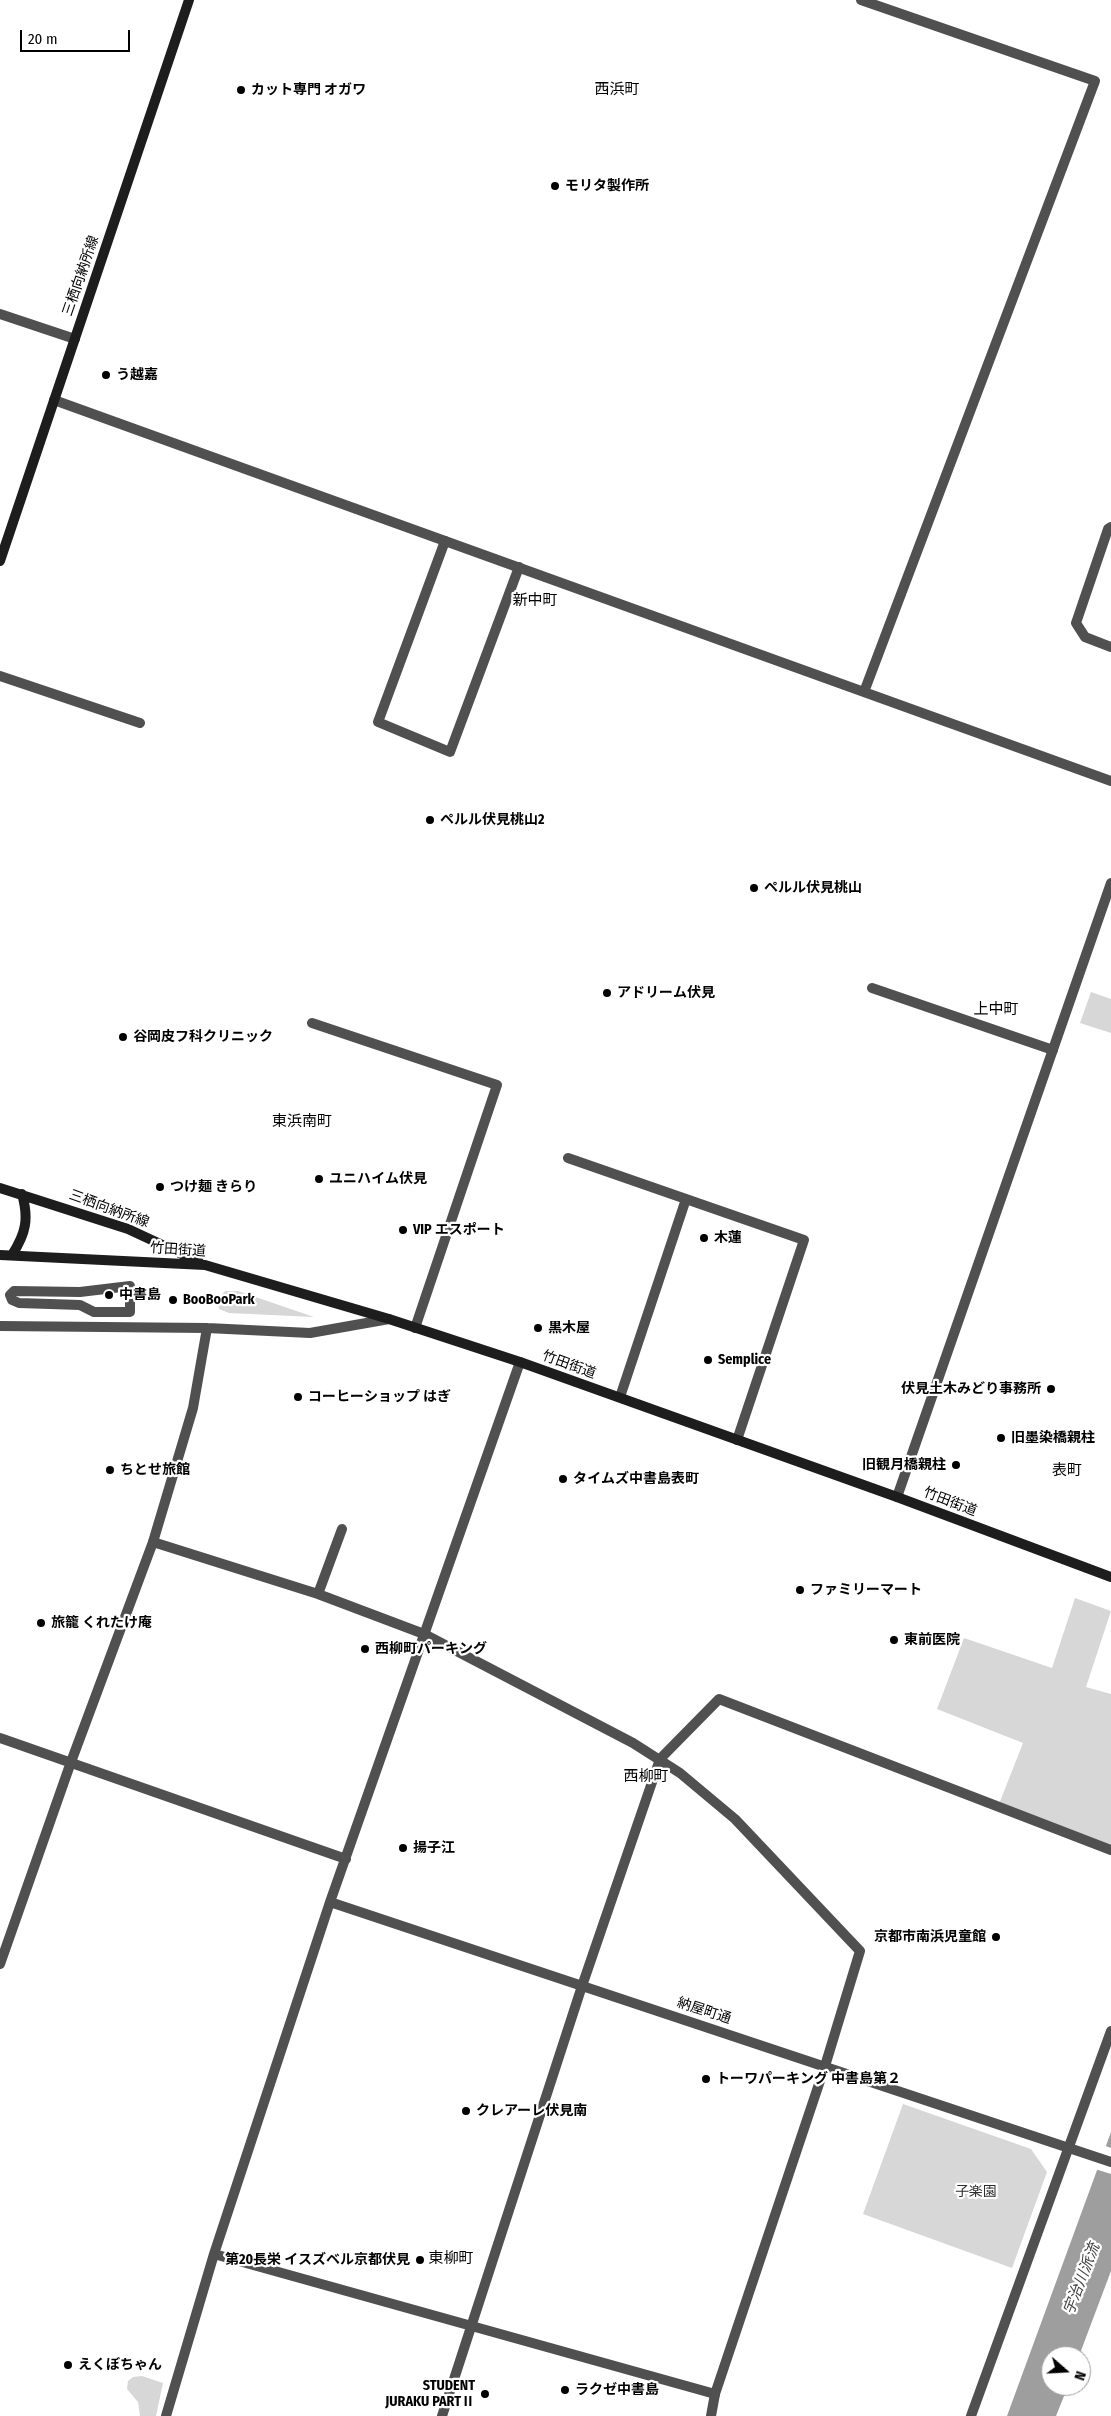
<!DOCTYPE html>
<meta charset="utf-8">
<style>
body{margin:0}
#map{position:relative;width:1111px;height:2416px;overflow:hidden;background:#fff;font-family:"Fira Sans Condensed",sans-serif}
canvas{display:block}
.north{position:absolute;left:1041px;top:2346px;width:50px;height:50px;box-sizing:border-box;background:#fff;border:1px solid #999;border-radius:50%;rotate:109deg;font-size:14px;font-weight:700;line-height:20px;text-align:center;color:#000}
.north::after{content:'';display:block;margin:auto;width:18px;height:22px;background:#000;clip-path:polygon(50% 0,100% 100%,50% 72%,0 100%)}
.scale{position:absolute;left:20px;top:30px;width:110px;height:22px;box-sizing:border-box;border:2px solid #000;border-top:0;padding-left:6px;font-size:15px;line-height:18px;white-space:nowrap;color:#000;-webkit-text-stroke:4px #fff;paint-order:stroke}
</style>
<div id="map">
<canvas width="1111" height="2416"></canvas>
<div class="north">N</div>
<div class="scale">20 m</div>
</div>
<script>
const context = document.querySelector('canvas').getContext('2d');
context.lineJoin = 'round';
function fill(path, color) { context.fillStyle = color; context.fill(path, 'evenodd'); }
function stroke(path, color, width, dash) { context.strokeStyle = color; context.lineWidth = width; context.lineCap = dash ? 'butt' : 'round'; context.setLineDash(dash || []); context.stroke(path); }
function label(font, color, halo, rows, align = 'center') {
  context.font = font + ' "Fira Sans Condensed","Noto Sans JP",sans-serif'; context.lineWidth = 4.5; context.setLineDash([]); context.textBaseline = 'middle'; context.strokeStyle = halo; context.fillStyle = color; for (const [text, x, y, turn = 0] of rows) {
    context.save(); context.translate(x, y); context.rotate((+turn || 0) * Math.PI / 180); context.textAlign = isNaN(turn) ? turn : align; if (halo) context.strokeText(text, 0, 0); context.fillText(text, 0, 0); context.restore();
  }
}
fill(new Path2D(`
 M 1091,992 L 1111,999 L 1111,1033 L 1080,1023 Z
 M 225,1291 L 238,1291 L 314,1317 L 229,1313 L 219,1309 L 218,1299 Z
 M 1075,1598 L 1111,1611 L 1086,1687 L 1111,1694 L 1111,1847 L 999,1804 L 1023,1743 L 937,1709 L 964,1638 L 1052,1668 Z
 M 903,2104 L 1031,2149 L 1047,2172 L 1012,2268 L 863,2214 Z
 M 142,2376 L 163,2383 L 156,2416 L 140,2416 L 138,2402 L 127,2389 L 128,2381 L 133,2377 Z`), '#d7d7d7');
fill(new Path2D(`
 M 1111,2132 L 1111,2271 L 1079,2356 L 1051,2356 L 1051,2386 L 1068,2386 L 1056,2416 L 1007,2416 Z`), '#9e9e9e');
fill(new Path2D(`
 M 1103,2145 L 1111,2148 L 1111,2174 L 1095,2169 Z`), '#fff');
stroke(new Path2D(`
 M 1111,527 L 1108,529 L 1076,623 L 1085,637 L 1111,647
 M 445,541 L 378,722 L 450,752 L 519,567
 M 0,676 L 140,723
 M 872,988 L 1053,1050
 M 312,1023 L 497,1085 L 415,1328
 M 568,1158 L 804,1240 L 737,1440
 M 620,1397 L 686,1199
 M 153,1542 L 318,1594 L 424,1634 L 633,1743 L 680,1773 L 735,1819 L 860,1951 L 825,2066 L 715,2394
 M 318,1594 L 342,1529
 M 442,2416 L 582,1986 L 660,1759 L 719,1699 L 1111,1850`), '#505050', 10);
stroke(new Path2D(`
 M 130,1286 L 130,1312 L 94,1312 L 80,1305 L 19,1303 L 12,1300 L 10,1295 L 14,1291 L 80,1292 Z
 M 711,2416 L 715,2394`), '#505050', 10);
stroke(new Path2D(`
 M 861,0 L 1095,81 L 864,692
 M 0,314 L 75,339
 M 54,400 L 1111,781
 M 0,1326 L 207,1328 L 310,1333 L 389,1319
 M 897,1497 L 1111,883
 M 0,1738 L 346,1859
 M 330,1902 L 1111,2162
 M 0,1964 L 71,1762 L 153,1542 L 193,1408 L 207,1328
 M 214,2254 L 715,2394
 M 166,2416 L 214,2254 L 330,1902 L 520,1362
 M 971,2416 L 1111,2031`), '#505050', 10);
stroke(new Path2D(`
 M 0,561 L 189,0
 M 0,1188 L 128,1229 L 199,1262
 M 0,1255 L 205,1265 L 389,1319 L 520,1362 L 897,1497 L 1111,1577
 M 12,1255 C 26,1233 29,1219 22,1194`), '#1d1d1d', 10);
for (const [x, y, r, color] of [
 [241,90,5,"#000"],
 [555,186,5,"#000"],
 [106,375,5,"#000"],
 [430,820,5,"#000"],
 [754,888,5,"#000"],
 [607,993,5,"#000"],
 [123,1037,5,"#000"],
 [319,1179,5,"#000"],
 [160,1187,5,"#000"],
 [403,1230,5,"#000"],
 [704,1238,5,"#000"],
 [109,1295,5,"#000"],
 [173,1300,5,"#000"],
 [538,1328,5,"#000"],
 [708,1360,5,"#000"],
 [1051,1389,5,"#000"],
 [298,1397,5,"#000"],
 [1001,1438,5,"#000"],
 [956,1465,5,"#000"],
 [110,1470,5,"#000"],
 [563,1479,5,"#000"],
 [800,1590,5,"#000"],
 [41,1623,5,"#000"],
 [894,1640,5,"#000"],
 [365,1649,5,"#000"],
 [403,1848,5,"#000"],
 [996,1937,5,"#000"],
 [706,2079,5,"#000"],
 [466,2111,5,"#000"],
 [420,2260,5,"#000"],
 [68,2365,5,"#000"],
 [565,2390,5,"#000"],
 [485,2394,5,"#000"]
]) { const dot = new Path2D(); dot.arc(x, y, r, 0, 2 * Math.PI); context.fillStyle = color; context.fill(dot); stroke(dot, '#fff', 2); }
label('bold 14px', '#000', '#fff', [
 ["カット専門 オガワ",251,90],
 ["モリタ製作所",565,186],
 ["う越嘉",116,375],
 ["ペルル伏見桃山2",440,820],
 ["ペルル伏見桃山",764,888],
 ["アドリーム伏見",617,993],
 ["谷岡皮フ科クリニック",133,1037],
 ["ユニハイム伏見",329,1179],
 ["つけ麺 きらり",170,1187],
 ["VIP エスポート",413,1230],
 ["木蓮",714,1238],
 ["中書島",119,1295],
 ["BooBooPark",183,1300],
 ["黒木屋",548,1328],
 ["Semplice",718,1360],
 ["伏見土木みどり事務所",1041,1389,"right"],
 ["コーヒーショップ はぎ",308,1397],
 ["旧墨染橋親柱",1011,1438],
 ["旧観月橋親柱",946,1465,"right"],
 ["ちとせ旅館",120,1470],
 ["タイムズ中書島表町",573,1479],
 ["ファミリーマート",810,1590],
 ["旅籠 くれたけ庵",51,1623],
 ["東前医院",904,1640],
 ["西柳町パーキング",375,1649],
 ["揚子江",413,1848],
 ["京都市南浜児童館",986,1937,"right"],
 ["トーワパーキング 中書島第２",716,2079],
 ["クレアーレ伏見南",476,2111],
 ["第20長栄 イスズベル京都伏見",410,2260,"right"],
 ["えくぼちゃん",78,2365],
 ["STUDENT",475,2386,"right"],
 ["JURAKU PARTⅡ",475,2402,"right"],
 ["ラクゼ中書島",575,2390]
], 'left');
label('14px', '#000', '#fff', [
 ["三栖向納所線",81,276,-71],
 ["三栖向納所線",109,1209,20],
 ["竹田街道",178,1250,4],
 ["竹田街道",569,1365,20],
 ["竹田街道",950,1502,21],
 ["納屋町通",704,2011,18]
]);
label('14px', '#2e2e2e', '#fff', [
 ["子楽園",976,2192]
]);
label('15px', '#000', '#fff', [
 ["西浜町",617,90],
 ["新中町",535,601],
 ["上中町",996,1010],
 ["東浜南町",302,1122],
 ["表町",1067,1471],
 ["西柳町",646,1777],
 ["東柳町",451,2259]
]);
label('italic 15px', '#3f3f3f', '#fff', [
 ["宇治川派流",1082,2279,-69]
]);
</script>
